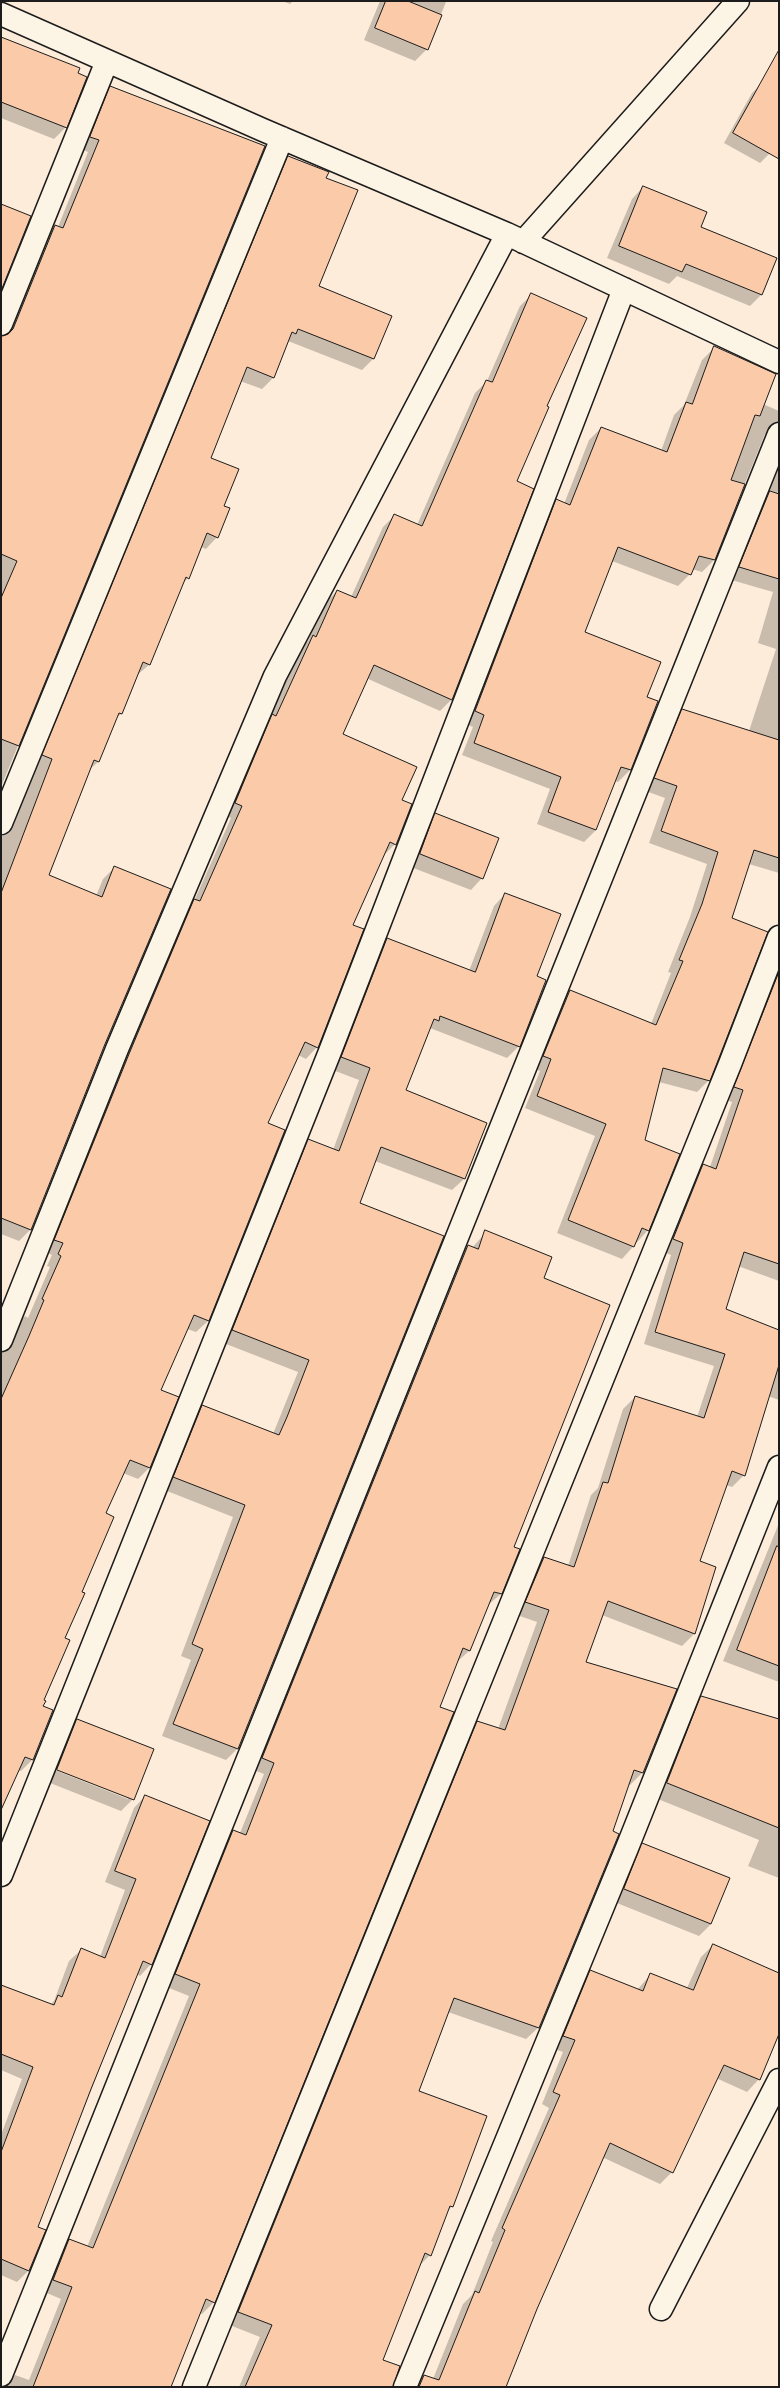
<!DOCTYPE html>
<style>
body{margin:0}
#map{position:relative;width:780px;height:2388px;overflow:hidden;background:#fcecd9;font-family:"Architects Daughter",sans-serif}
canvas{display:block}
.frame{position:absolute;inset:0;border:2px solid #1c1c1c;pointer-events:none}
</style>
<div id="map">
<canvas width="780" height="2388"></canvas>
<div class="frame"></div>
</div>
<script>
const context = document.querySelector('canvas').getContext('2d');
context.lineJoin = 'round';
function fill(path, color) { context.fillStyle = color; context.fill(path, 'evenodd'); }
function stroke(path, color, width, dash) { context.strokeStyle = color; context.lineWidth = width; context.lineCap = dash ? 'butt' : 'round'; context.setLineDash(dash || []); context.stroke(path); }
fill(new Path2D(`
 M 282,1 L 293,1 L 290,4 Z
 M 380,1 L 449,1 L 446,2 L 427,49 L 415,61 L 364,40 Z
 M 1,41 L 66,127 L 54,139 L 1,118 Z
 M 779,56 L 779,136 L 770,153 L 760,163 L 724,143 L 752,93 L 761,84 Z
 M 111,87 L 264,147 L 1,787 L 1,336 L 4,336 L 43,237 L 55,226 L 58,227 L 88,152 L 79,148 L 99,99 Z
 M 289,157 L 325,178 L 317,287 L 390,316 L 373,359 L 362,370 L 288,341 L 273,378 L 262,389 L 240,381 L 210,458 L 223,506 L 217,537 L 206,549 L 201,547 L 188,578 L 181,585 L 150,664 L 136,676 L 121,714 L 115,719 L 98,762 L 89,770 L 47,876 L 96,896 L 103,879 L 114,868 L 105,1044 L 30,1230 L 19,1241 L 1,1234 L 1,836 L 3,836 L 277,168 Z
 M 643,187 L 699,227 L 762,294 L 750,306 L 677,276 L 669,284 L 607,258 L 632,199 Z
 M 532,294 L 545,406 L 515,482 L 532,489 L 451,700 L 440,711 L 366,678 L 341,734 L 401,801 L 395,844 L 383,856 L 352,926 L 317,1047 L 306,1059 L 298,1055 L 267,1124 L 208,1321 L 196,1332 L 187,1329 L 160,1390 L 149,1468 L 138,1479 L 123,1473 L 105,1514 L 80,1592 L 42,1700 L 42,1707 L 52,1711 L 32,1760 L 21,1771 L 18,1770 L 1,1807 L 1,1353 L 13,1328 L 25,1316 L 28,1318 L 50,1267 L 47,1266 L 52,1255 L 44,1251 L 183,912 L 195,899 L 231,818 L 224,815 L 261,727 L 269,718 L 301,648 L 308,641 L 326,602 L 337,591 L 351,597 L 383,527 L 395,515 L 417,525 L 475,393 L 487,381 L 520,306 Z
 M 714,348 L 763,404 L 779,411 L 779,443 L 777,438 L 765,434 L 714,560 L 702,572 L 692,569 L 690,574 L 678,586 L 612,561 L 584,632 L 646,698 L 657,702 L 630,770 L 618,782 L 614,781 L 596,830 L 584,842 L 537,824 L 550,789 L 462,755 L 473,727 L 463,723 L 545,512 L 557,500 L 564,504 L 589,440 L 601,428 L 661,451 L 674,415 L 684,405 L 702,360 Z
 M 779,451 L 779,873 L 749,864 L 730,919 L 709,1080 L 697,1092 L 659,1082 L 644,1141 L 648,1230 L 622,1259 L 557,1233 L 595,1136 L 525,1108 L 540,1071 L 532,1068 L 558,1003 L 570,991 L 651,1024 L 671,973 L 668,972 L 690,917 L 707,864 L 649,843 L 665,798 L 643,790 L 671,722 L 683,710 L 749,731 L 776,649 L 758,643 L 773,592 L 728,579 Z
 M 436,814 L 482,878 L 471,890 L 408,866 L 424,826 Z
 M 505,894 L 536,977 L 519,1046 L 507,1058 L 430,1028 L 405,1091 L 464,1179 L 452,1190 L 375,1161 L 358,1203 L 238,1748 L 226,1760 L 162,1736 L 191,1660 L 181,1656 L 233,1517 L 162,1489 L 190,1419 L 202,1407 L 273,1434 L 298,1372 L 221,1342 L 297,1152 L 309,1140 L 333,1150 L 359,1080 L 330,1069 L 375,951 L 387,940 L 469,971 L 494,906 Z
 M 779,954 L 779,1281 L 738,1266 L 725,1309 L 779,1331 L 779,1400 L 768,1396 L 744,1475 L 732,1487 L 726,1485 L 699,1562 L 694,1634 L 682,1646 L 602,1615 L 585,1662 L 676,1689 L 642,1773 L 630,1785 L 628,1784 L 539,2027 L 526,2039 L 448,2012 L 418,2091 L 452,2206 L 447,2212 L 430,2255 L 418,2267 L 382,2361 L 393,2387 L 239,2387 L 260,2337 L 227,2324 L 466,1734 L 478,1722 L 498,1729 L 537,1622 L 514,1614 L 532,1570 L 544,1558 L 568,1566 L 591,1495 L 598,1488 L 623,1409 L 635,1397 L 697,1417 L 714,1366 L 644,1344 L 671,1255 L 661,1251 L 691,1177 L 703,1165 L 710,1167 L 732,1102 L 723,1099 Z
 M 486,1232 L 542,1279 L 513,1548 L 519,1550 L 501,1594 L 488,1605 L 469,1651 L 457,1662 L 214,2302 L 202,2314 L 199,2312 L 169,2387 L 2,2387 L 15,2375 L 29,2380 L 61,2299 L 42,2291 L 58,2251 L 69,2240 L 87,2247 L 189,1996 L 164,1986 L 222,1842 L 233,1831 L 240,1833 L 264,1774 L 251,1769 L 456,1257 L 468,1246 L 472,1248 Z
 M 779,1523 L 779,1682 L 723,1661 Z
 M 701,1697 L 779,1720 L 779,1878 L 748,1866 L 759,1840 L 653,1797 L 687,1712 Z
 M 77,1720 L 133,1799 L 121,1811 L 45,1781 L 65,1732 ZM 52,1767 L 128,1797 L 128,1799 L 52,1769 Z
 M 145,1796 L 151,1964 L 140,1976 L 137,1974 L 37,2228 L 29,2270 L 17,2282 L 1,2275 L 1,2135 L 22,2079 L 1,2070 L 1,1986 L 50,2005 L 54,2001 L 69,1961 L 81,1950 L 100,1957 L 125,1890 L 105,1882 L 134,1808 Z
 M 643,1844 L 711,1924 L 699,1936 L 612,1901 L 631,1856 Z
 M 713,1945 L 779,1974 L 779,2033 L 759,2079 L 747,2092 L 716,2078 L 672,2172 L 660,2184 L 602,2157 L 491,2387 L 413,2387 L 424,2376 L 433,2379 L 463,2304 L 472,2295 L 493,2242 L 491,2241 L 549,2108 L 542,2104 L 563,2052 L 552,2048 L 579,1983 L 591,1971 L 637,1990 L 651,1974 L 687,1988 L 701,1957 Z`), '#0003');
const building = new Path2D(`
 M 386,1 L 408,1 L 442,15 L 428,50 L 375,28 Z
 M 1,37 L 80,68 L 78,73 L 87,77 L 67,128 L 1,102 Z
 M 779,50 L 779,159 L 733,133 Z
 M 110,86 L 265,146 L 19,746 L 1,739 L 1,598 L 17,561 L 1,554 L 1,336 L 8,334 L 13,329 L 55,225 L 63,228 L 99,140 L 90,137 Z
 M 288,156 L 329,172 L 326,178 L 358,190 L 319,286 L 392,316 L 374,359 L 298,329 L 296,334 L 292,332 L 274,378 L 247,367 L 211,458 L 239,469 L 224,506 L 230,508 L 218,538 L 207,533 L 189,579 L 186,577 L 150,665 L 143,662 L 122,714 L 119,713 L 99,762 L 94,760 L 49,875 L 102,897 L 114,866 L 171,889 L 105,1044 L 31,1230 L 1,1218 L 1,893 L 52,759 L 42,755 Z
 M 643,186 L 707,212 L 701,227 L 777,258 L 762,295 L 686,264 L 682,272 L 619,246 Z
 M 1,204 L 31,216 L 1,291 Z
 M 531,293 L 587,318 L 547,406 L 549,407 L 517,481 L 534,489 L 452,700 L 374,665 L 343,734 L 417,767 L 402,800 L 412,804 L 396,845 L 390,842 L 353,925 L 364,929 L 318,1048 L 305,1042 L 268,1123 L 285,1130 L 209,1321 L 194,1315 L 161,1390 L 179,1397 L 150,1468 L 130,1460 L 106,1513 L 114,1517 L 82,1592 L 85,1593 L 65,1638 L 70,1640 L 44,1700 L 46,1701 L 43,1706 L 53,1710 L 33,1760 L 25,1757 L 1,1810 L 1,1399 L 29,1336 L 44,1300 L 42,1299 L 61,1256 L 58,1254 L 63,1243 L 54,1240 L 129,1054 L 194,899 L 200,901 L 242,806 L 235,803 L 272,714 L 276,716 L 313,635 L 316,637 L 337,590 L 356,598 L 394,514 L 422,526 L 486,380 L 492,382 Z
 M 714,346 L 776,374 L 760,416 L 755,415 L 731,480 L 745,484 L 715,560 L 699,556 L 691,575 L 618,547 L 585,632 L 661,662 L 647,697 L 658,701 L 631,770 L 621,767 L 596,830 L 548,812 L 561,777 L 474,743 L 484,715 L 475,711 L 556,499 L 570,505 L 601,427 L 667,452 L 686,402 L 692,404 Z
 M 770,491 L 779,494 L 779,579 L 739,567 Z
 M 682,709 L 779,740 L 779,858 L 754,850 L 732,918 L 768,932 L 710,1081 L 663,1068 L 645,1140 L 680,1154 L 649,1231 L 642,1228 L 634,1247 L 568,1220 L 606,1124 L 537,1096 L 551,1059 L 543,1056 L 570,990 L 656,1025 L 683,961 L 679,960 L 702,904 L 718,852 L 661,831 L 677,786 L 654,778 Z
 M 435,813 L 499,838 L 483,879 L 420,854 Z
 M 505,893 L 561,914 L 537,976 L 546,980 L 520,1047 L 440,1016 L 439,1021 L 434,1019 L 406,1090 L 487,1123 L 465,1179 L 381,1147 L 360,1203 L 444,1236 L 238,1749 L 173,1724 L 203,1649 L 192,1644 L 245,1505 L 173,1477 L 202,1405 L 279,1435 L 287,1417 L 309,1360 L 232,1330 L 308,1139 L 339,1151 L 370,1068 L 341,1057 L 387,938 L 475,972 Z
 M 779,972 L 779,1264 L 744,1252 L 726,1309 L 779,1330 L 779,1365 L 745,1476 L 732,1471 L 700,1561 L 716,1567 L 695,1634 L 608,1601 L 586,1662 L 677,1689 L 643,1773 L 634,1770 L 613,1831 L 619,1834 L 539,2028 L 454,1998 L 419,2091 L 487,2116 L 453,2207 L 450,2206 L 431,2256 L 425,2253 L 383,2360 L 400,2366 L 393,2387 L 245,2387 L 272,2325 L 238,2312 L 477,1721 L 505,1730 L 549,1610 L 525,1602 L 544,1557 L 574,1567 L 603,1482 L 608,1483 L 635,1396 L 704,1418 L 725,1354 L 655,1332 L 683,1243 L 673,1239 L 703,1164 L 716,1169 L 743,1090 L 734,1087 Z
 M 485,1230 L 552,1257 L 544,1278 L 610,1305 L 514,1547 L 520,1549 L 502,1594 L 494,1592 L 470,1651 L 463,1648 L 440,1707 L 454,1712 L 215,2303 L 206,2299 L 171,2387 L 33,2387 L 72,2287 L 53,2280 L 69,2239 L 93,2248 L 200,1984 L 175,1974 L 233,1830 L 246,1835 L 274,1763 L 262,1758 L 468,1245 L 478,1249 Z
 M 777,1546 L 779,1547 L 779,1666 L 737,1650 Z
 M 701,1696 L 779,1719 L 779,1828 L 667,1783 Z
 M 77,1719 L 154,1749 L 134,1800 L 57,1770 Z
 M 145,1795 L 210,1821 L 152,1965 L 143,1961 L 91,2089 L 38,2227 L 46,2230 L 29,2271 L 1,2259 L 1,2152 L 33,2067 L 1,2054 L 1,1985 L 54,2005 L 58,1995 L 62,1997 L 81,1948 L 105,1958 L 136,1879 L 115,1871 Z
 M 642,1843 L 730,1878 L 711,1924 L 624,1889 Z
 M 713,1944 L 779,1973 L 779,2034 L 760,2080 L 724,2065 L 673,2173 L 610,2143 L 537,2309 L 506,2387 L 419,2387 L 424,2375 L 439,2380 L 475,2291 L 479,2293 L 505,2230 L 502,2228 L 560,2095 L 553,2092 L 575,2040 L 563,2036 L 590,1970 L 643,1991 L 650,1973 L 693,1990 Z`);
fill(building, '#facaa9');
stroke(building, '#1c1c1c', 1);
const minor = new Path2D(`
 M 1,14 L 263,130 L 507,234 L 779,362
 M 523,242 L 738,1
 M 1,324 L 107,61
 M 1,823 L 282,138
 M 1,1340 L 117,1049 L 275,676 L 507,234
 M 1,1875 L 329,1054 L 624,289
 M 661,2309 L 779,2080
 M 1,2375 L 779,434
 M 194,2387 L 730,1064 L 779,937
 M 405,2387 L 627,1848 L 779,1467`);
stroke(minor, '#1c1c1c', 25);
stroke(minor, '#fcf5e5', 22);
</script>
